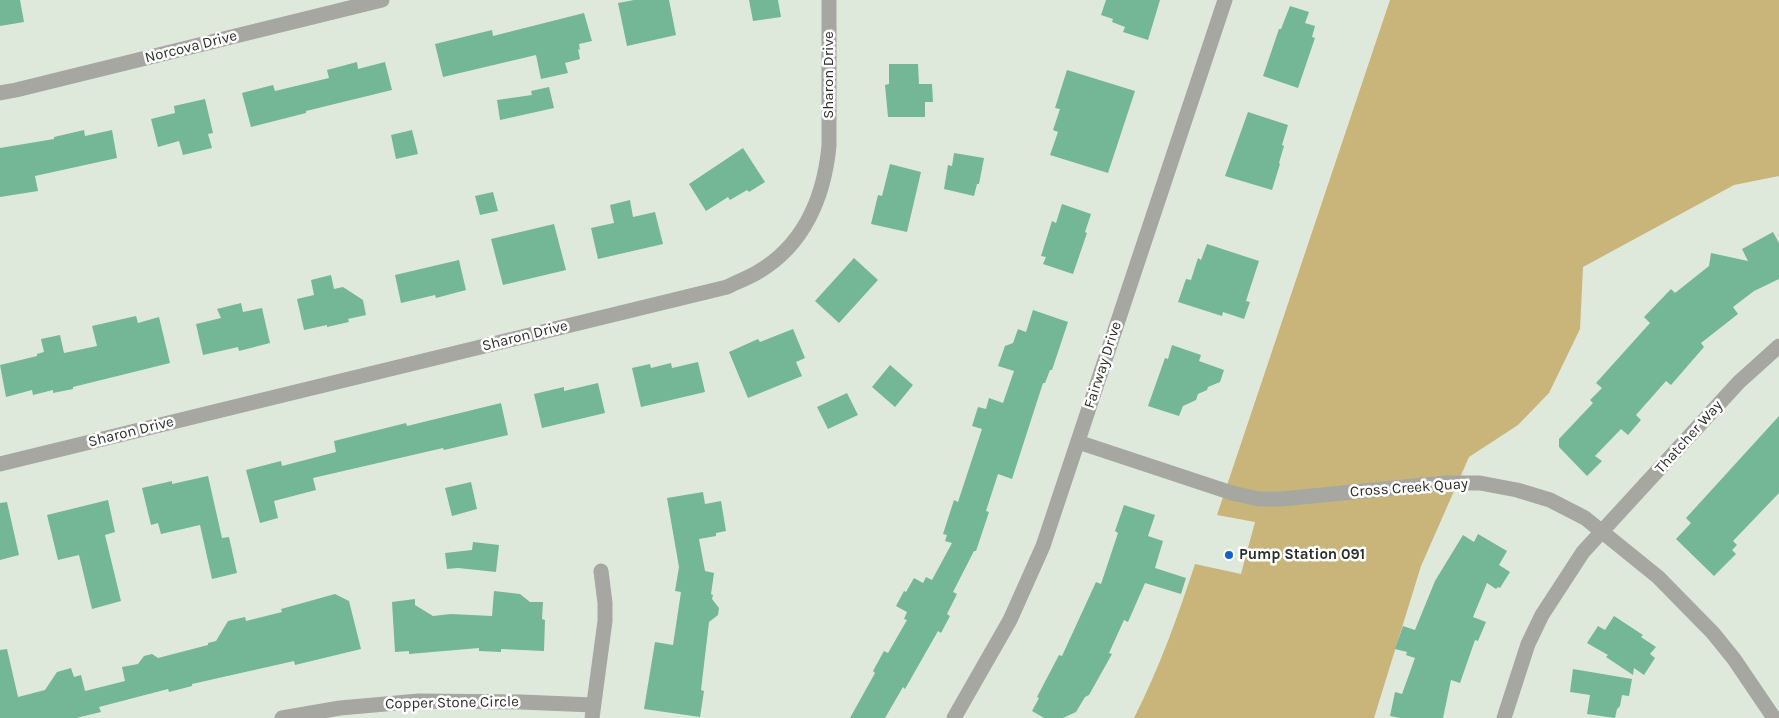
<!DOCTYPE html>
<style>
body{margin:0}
canvas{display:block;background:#dee9db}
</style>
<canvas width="1779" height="718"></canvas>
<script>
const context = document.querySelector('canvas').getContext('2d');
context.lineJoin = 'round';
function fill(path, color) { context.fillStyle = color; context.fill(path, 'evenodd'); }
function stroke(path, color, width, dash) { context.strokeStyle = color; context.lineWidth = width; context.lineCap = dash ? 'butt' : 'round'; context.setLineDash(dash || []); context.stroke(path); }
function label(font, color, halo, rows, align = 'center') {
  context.font = font + ' Karla,sans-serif'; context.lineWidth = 5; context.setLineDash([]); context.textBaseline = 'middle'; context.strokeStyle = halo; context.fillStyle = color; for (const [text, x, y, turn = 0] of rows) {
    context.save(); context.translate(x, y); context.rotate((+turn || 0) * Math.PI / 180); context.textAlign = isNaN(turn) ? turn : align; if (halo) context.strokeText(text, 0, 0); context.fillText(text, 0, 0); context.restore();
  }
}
fill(new Path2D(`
 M 1390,0 L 1779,0 L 1779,176 L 1734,185 L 1583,267 L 1580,329 L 1549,393 L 1518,425 L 1469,457 L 1421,566 L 1374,718 L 1134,718 C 1159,669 1178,616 1195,564 L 1241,574 L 1255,522 L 1217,515 Z`), '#c9b47a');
fill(new Path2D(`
 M 0,0 L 20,0 L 24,22 L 0,26 Z
 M 634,0 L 669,0 L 676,35 L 627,46 L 618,3 Z
 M 749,0 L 778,0 L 781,17 L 753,21 Z
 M 1106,0 L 1160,0 L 1148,40 L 1123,32 L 1125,27 L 1112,22 L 1113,19 L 1101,15 Z
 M 1290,6 L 1309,12 L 1305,23 L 1315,26 L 1312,37 L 1315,38 L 1298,88 L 1263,76 L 1279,29 L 1281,29 Z
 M 584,13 L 592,41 L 579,44 L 580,50 L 578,49 L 580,59 L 565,63 L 568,73 L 541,79 L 536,55 L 443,77 L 435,44 L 492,30 L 493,36 Z
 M 357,62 L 358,69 L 385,62 L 392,90 L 306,111 L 306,113 L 251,127 L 242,93 L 273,85 L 275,91 L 329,78 L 327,70 Z
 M 889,64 L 918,64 L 919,84 L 932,84 L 933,102 L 925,102 L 925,117 L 888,117 L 885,85 L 889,84 Z
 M 1067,70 L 1135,91 L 1108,173 L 1050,155 L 1058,132 L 1053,130 L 1060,109 L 1055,108 Z
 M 549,87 L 554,108 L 500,120 L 497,100 L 532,95 L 531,91 Z
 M 205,99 L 213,133 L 208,134 L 212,148 L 183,155 L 179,141 L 158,147 L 151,119 L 175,113 L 174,106 Z
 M 1248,112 L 1288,125 L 1282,145 L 1284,146 L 1279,163 L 1280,164 L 1272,190 L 1225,176 Z
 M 84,130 L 85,136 L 112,130 L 117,158 L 35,176 L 38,191 L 0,197 L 0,148 L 54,139 L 54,137 Z
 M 412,130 L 418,154 L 396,159 L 391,135 Z
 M 743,148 L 765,182 L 749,192 L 747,190 L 730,200 L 728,197 L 706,211 L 689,184 Z
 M 954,153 L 984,158 L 979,184 L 977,184 L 974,196 L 944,189 L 948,165 L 952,166 Z
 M 890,164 L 921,172 L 907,232 L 871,224 L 878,195 L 882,196 Z
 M 493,192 L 498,211 L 480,215 L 475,196 Z
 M 630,200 L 633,217 L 655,212 L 663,244 L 598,259 L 591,228 L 614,223 L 610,205 Z
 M 1062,204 L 1091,214 L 1085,232 L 1087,233 L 1073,274 L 1043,264 L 1046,257 L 1041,256 L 1052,221 L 1056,223 Z
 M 554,224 L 566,270 L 503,285 L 491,239 Z
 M 1773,232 L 1779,243 L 1779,279 L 1754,291 L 1733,307 L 1738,314 L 1701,343 L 1704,347 L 1671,385 L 1666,381 L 1636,415 L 1641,420 L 1628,435 L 1621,429 L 1595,456 L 1602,461 L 1587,476 L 1559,447 L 1559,439 L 1593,403 L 1590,400 L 1602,388 L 1596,383 L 1650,323 L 1644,317 L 1671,289 L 1675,293 L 1709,266 L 1711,253 L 1748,261 L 1742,249 Z
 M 1207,244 L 1259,261 L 1246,301 L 1250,302 L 1244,319 L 1223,312 L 1222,316 L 1178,302 L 1186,279 L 1191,280 L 1198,258 L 1201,260 Z
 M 854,258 L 878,280 L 839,323 L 815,301 Z
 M 459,260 L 466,290 L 436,298 L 435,295 L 401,303 L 395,275 Z
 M 331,275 L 334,289 L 343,287 L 363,300 L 366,315 L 348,319 L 349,322 L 327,327 L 327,325 L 304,330 L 297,299 L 314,295 L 311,280 Z
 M 241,303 L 243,312 L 262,308 L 270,343 L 239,351 L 238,347 L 203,355 L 196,324 L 221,318 L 217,309 Z
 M 1033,310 L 1068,322 L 1052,370 L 1050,370 L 1045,383 L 1043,383 L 1012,479 L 998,474 L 986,511 L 989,512 L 976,551 L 974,551 L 953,592 L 957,594 L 947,614 L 950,616 L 941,633 L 938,631 L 905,689 L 903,687 L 885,718 L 850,718 L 875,673 L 873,671 L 884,651 L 888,653 L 907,620 L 904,619 L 907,612 L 896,606 L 904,591 L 906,592 L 914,578 L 923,583 L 926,577 L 932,580 L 952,543 L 945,541 L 947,535 L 943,534 L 954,500 L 958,502 L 982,429 L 972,426 L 978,407 L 986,409 L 989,398 L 1003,403 L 1014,371 L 998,366 L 1005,346 L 1013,343 L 1018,329 L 1026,332 Z
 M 136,316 L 138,323 L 159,317 L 170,363 L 73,387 L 73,389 L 53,393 L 53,390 L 33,395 L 32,390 L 6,397 L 0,365 L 37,356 L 37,354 L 44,352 L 41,339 L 60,335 L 64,353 L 97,346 L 92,326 Z
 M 793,329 L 805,358 L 796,362 L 802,376 L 748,398 L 729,352 L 758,339 L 760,342 Z
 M 1172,345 L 1201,355 L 1199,361 L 1224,370 L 1220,382 L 1208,387 L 1207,390 L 1198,394 L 1196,400 L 1183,406 L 1179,416 L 1148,406 L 1165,358 L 1168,359 Z
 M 698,362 L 705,392 L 641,407 L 632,368 L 650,364 L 651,368 L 671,363 L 672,368 Z
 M 890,365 L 913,385 L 895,407 L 872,387 Z
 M 598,383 L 605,413 L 542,428 L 534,394 L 564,387 L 564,391 Z
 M 847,393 L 858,415 L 828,429 L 817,407 Z
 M 501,403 L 508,435 L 444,450 L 443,448 L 313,478 L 316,490 L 274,501 L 278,518 L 260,523 L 246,470 L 281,461 L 282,466 L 336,452 L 334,441 L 406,423 L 407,426 Z
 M 1779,416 L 1779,493 L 1733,541 L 1737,545 L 1732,550 L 1736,554 L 1714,576 L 1676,539 L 1691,523 L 1686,518 Z
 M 208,476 L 222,538 L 229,537 L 237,573 L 212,579 L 200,525 L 161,534 L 158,523 L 151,525 L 142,488 L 172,481 L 172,484 Z
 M 471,482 L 477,509 L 452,516 L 445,488 Z
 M 703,492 L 705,504 L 721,501 L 726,531 L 716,533 L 716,536 L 699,539 L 705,571 L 714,573 L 711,594 L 713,595 L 712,599 L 719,608 L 718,615 L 709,622 L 701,690 L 704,691 L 700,717 L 644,709 L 655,642 L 673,645 L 681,592 L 675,591 L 679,567 L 667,498 Z
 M 108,500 L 115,532 L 105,535 L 121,601 L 92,609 L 79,555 L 58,560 L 47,515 Z
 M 7,502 L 19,555 L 0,560 L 0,503 Z
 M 1124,505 L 1155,515 L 1148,536 L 1163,541 L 1155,568 L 1186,578 L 1181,594 L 1145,583 L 1128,622 L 1124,620 L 1109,653 L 1112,654 L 1089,695 L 1085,697 L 1076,712 L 1063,718 L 1044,718 L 1032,711 L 1039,698 L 1037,697 L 1059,655 L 1062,656 L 1096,582 L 1101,584 L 1118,533 L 1115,531 Z
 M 1478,534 L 1507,551 L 1499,565 L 1510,572 L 1500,588 L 1498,587 L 1496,589 L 1487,583 L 1473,617 L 1486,622 L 1478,641 L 1475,640 L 1460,683 L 1451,680 L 1443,718 L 1400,718 L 1390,716 L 1395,692 L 1402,694 L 1415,658 L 1406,655 L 1407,652 L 1395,649 L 1403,626 L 1415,630 L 1435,581 L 1463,535 L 1474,542 Z
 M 473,542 L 499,545 L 496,572 L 458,568 L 447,569 L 445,553 L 472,550 Z
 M 494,591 L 520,594 L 530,602 L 543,602 L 542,619 L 545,620 L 544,651 L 501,649 L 501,652 L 479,651 L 479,648 L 409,654 L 409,651 L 395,652 L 392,602 L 415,599 L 415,605 L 433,616 L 451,614 L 492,616 Z
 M 335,594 L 349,601 L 361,649 L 295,665 L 294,661 L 192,684 L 192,686 L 169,692 L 168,689 L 99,707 L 101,712 L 76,718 L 0,718 L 0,650 L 7,649 L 18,697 L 45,690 L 57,672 L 71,668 L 74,677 L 81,675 L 85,691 L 125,681 L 122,667 L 138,664 L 144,656 L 152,654 L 158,658 L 208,645 L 208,643 L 216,641 L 228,621 L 245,617 L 246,621 L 282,612 L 281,609 Z
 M 1614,616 L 1643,635 L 1641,637 L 1656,647 L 1650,654 L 1655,658 L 1644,675 L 1634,668 L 1633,675 L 1606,657 L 1608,655 L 1587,643 L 1598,626 L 1605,630 Z
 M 1573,669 L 1632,679 L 1629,696 L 1622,695 L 1620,706 L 1617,709 L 1615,718 L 1587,714 L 1590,695 L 1570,692 Z`), '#73b796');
stroke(new Path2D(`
 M 0,93 L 16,90 L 382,0
 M 1078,442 L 1232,493 L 1259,499 L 1281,499 L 1446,483 L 1480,483 L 1517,490 L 1550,500 L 1585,518 L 1658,577 L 1713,633 L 1734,659 L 1774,718
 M 0,464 L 727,287 C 737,282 748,278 758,272 C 804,245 824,197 829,146 L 829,0
 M 282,718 L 340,708 L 419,701 L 521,702 L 593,705
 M 592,718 L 605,621 L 605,603 L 601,571
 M 954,718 L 1010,620 L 1043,546 L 1225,0
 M 1504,718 L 1528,644 L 1542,615 L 1583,552 L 1739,382 L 1779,346`), '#a6a7a1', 15);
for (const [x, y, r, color] of [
 [1229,555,5,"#1062cc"]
]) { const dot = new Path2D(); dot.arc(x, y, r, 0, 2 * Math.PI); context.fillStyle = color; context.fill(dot); stroke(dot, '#fff', 2); }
label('15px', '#2a2e29', '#fff', [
 ["Norcova Drive",191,47,-14],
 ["Sharon Drive",829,75,-90],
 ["Sharon Drive",525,336,-14],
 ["Fairway Drive",1103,365,-72],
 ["Sharon Drive",131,432,-14],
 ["Thatcher Way",1689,437,-48],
 ["Cross Creek Quay",1409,488,-4],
 ["Copper Stone Circle",452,703,-1]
]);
label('bold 15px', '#2a2e29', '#fff', [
 ["Pump Station 091",1239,555]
], 'left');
</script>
